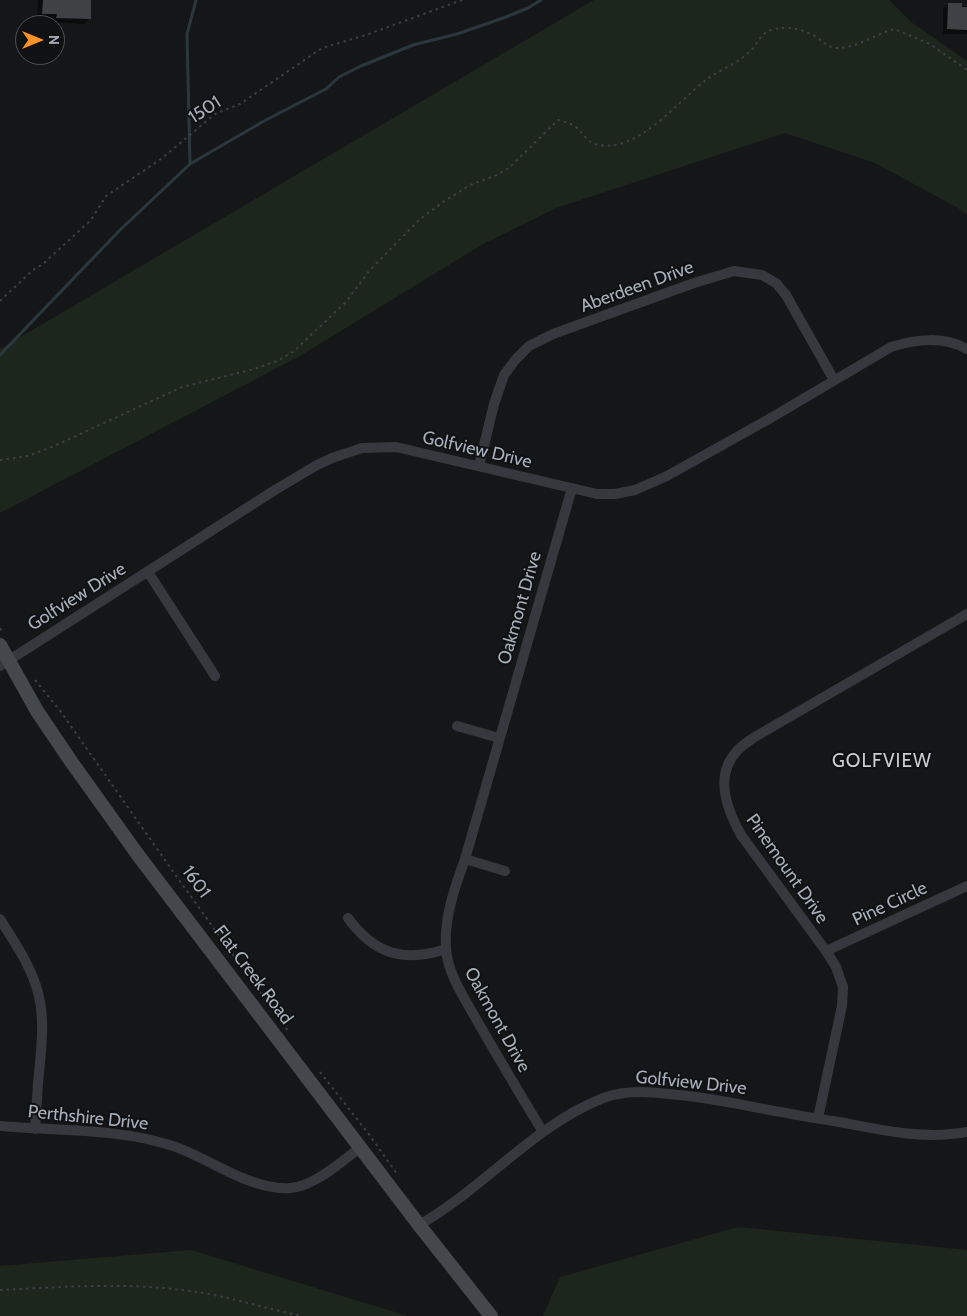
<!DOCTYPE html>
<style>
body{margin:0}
#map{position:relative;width:967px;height:1316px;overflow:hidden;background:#151618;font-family:Cabin,sans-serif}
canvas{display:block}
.north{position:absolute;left:15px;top:15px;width:50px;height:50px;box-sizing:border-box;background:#101113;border:1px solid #4c5055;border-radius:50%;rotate:90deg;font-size:14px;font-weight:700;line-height:20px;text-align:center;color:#a6afb9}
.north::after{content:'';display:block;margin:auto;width:18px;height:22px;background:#ff9126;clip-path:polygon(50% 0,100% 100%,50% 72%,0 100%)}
</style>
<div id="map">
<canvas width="967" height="1316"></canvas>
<div class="north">N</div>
</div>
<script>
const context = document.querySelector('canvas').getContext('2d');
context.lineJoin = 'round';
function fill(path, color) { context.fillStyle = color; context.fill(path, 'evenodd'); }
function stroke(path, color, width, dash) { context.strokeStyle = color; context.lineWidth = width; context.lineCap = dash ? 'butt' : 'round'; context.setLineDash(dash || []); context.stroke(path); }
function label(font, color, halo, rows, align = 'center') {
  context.font = font + ' Cabin,sans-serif'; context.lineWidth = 4; context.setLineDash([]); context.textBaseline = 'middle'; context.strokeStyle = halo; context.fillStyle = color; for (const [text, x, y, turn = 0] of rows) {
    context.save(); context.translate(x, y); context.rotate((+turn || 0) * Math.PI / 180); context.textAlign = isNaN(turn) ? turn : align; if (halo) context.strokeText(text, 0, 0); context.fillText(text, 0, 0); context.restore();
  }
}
fill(new Path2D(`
 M 594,0 L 889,0 L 911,22 L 967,61 L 967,215 L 958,208 L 875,163 L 785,133 L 556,208 L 483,244 L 300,356 L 0,513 L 0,349 Z
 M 738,1227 L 967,1250 L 967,1316 L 543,1316 L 560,1277 Z
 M 191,1250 L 408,1316 L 0,1316 L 0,1266 Z`), '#1d261d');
fill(new Path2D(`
 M 38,0 L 90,0 L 89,19 L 84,24 L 52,22 L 52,19 L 37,18 Z
 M 948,4 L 967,7 L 967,34 L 943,34 L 943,9 Z`), '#0007');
stroke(new Path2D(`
 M 190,164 L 187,34 L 196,0
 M 0,355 L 120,230 L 190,164 L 264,121 L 326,89 L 339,77 L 361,66 L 413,45 L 457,34 L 506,17 L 528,8 L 541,0`), '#2a383d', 3);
fill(new Path2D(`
 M 43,0 L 91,0 L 91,19 L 56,18 L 57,14 L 42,14 Z
 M 948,3 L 962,3 L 962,7 L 967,7 L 967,30 L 947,29 Z`), '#3f4145');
stroke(new Path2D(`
 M 0,301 L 33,270 L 43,264 L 91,220 L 106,196 L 161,159 L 215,114 L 240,104 L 322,48 L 366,35 L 462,0
 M 0,460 L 28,456 L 54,446 L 182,387 L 254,369 L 277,361 L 293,352 L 346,302 L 369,271 L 420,219 L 443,202 L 470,185 L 497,175 L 510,167 L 558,120 C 564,122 571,123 576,127 C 584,134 587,143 599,145 C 639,152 677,102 706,80 C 719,70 739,63 750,51 C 758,44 760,34 771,30 C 786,25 804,29 818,38 C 824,42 828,48 837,48 C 857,48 876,34 894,29 L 930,44 L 967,70
 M 0,628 L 3,633
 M 35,680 L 61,712 L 179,880 L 288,1031
 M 320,1072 L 368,1133 L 397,1174
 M 0,1290 C 63,1287 127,1282 190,1291 C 227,1296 264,1308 301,1316`), '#3c4044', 2, [2.5, 4]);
stroke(new Path2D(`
 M 479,466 L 494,404 L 504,375 L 516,359 L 529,346 L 553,334 L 694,283 L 734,271 L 762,275 L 776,283 L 786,295 L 834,380
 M 148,572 L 215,676
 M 0,666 L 275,490 L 317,465 L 332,458 L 362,448 L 396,447 L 597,494 L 615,494 L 635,490 L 667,476 L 769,419 L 891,347 C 917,339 942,336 967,349
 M 457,726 L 499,738
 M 465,859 L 505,871
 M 348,918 C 374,954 404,963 446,949
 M 0,919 C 13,940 27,960 35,983 C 47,1015 41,1050 38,1083 C 37,1098 36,1114 35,1129
 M 826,951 L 967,886
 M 818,1118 L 842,1006 L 843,987 L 836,967 L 826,951 L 741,835 C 727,810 713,775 738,750 C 742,745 748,742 753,738 L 967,614
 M 0,1126 C 57,1131 118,1128 173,1146 C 209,1158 251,1191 290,1188 C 314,1187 342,1161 361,1147
 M 543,1132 C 520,1094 497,1056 475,1017 C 463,996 447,972 446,948 C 444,917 455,887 465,859 L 572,488
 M 419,1225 C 484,1188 533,1126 603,1098 C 628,1089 653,1092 678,1095 C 715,1098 750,1107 787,1113 C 804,1117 822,1119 839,1122 C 882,1130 924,1140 967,1132`), '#36383d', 10);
stroke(new Path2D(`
 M 0,645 L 37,711 L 70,760 L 138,855 L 419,1225 L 491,1316`), '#44484d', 14);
label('18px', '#a6afb9', '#101113', [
 ["1501",205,110,-33],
 ["Aberdeen Drive",637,287,-20],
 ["Golfview Drive",477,450,13],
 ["Golfview Drive",77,597,-32],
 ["Oakmont Drive",520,608,-74],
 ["Pinemount Drive",787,869,55],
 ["1601",196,882,54],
 ["Pine Circle",890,904,-25],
 ["Flat Creek Road",253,975,53],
 ["Oakmont Drive",497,1020,61],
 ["Golfview Drive",691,1083,6],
 ["Perthshire Drive",88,1118,6]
]);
context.letterSpacing = '1px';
label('19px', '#c8cdd4', '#101113', [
 ["GOLFVIEW",882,761]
]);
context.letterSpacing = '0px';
</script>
